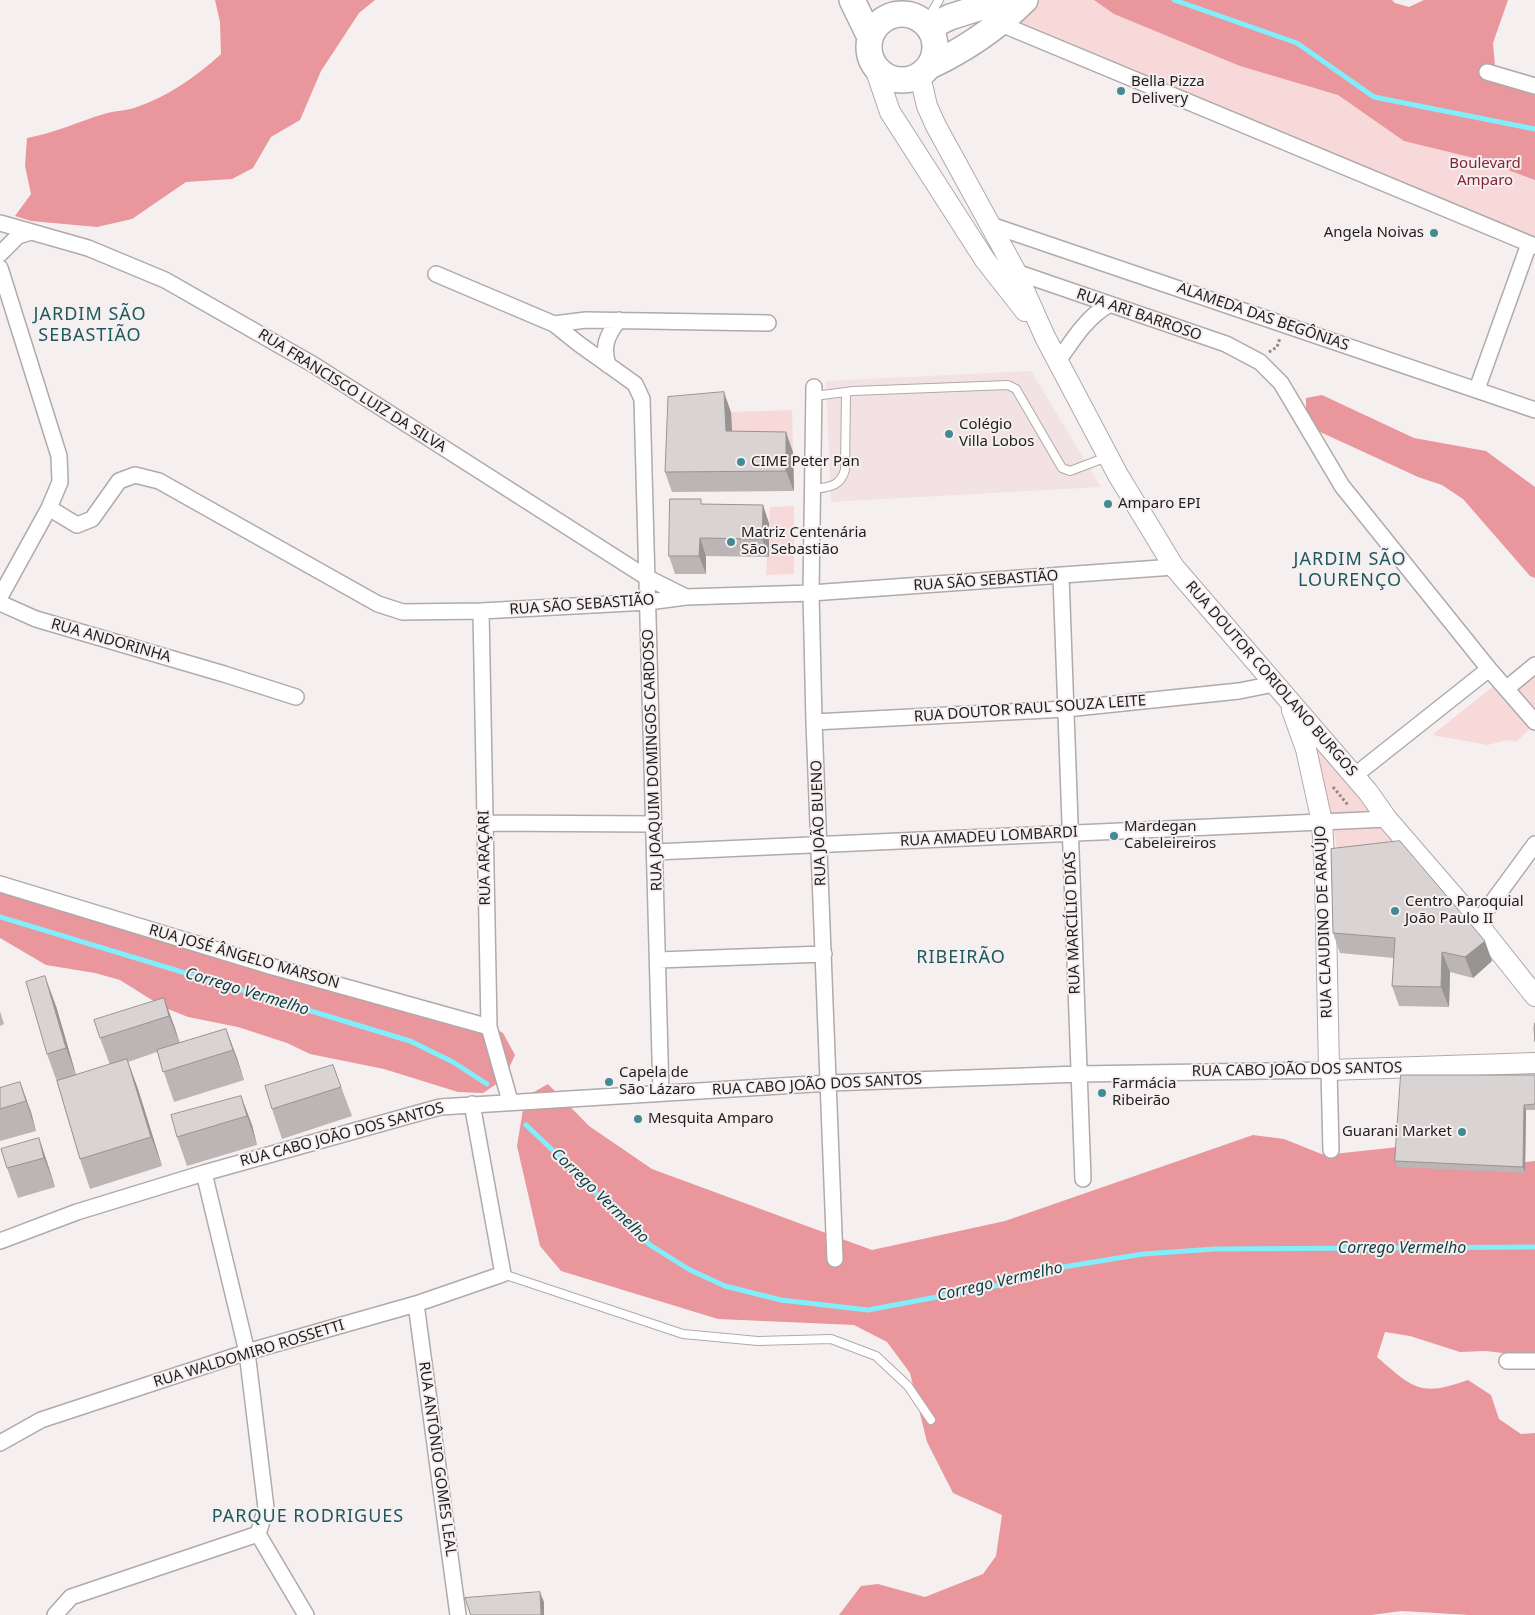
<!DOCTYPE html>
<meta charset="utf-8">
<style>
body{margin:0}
canvas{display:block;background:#f6eff0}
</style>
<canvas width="1535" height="1615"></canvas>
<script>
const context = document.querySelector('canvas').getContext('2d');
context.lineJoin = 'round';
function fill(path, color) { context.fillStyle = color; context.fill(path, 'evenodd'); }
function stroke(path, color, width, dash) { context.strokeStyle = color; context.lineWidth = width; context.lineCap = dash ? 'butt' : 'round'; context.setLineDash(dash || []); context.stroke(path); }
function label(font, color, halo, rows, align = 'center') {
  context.font = font + ' "Noto Sans",sans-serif'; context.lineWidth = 4; context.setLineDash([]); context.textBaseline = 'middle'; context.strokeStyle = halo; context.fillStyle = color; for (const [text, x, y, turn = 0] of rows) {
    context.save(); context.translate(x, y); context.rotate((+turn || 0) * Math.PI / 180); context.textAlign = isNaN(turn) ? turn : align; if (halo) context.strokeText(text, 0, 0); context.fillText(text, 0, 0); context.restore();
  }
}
fill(new Path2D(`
 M 1031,371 L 1101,487 L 831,502 L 826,381 Z`), '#f2e2e3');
fill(new Path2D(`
 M 1032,0 L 1169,0 L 1535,139 L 1535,246 L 1002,24 Z
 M 792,410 L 793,451 L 733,451 L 731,412 Z
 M 794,506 L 794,574 L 766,575 L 770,507 Z
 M 1535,665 L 1535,724 L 1516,742 L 1507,740 L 1488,745 L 1432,735 L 1500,681 L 1506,689 Z
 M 1299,716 L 1383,817 L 1324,819 Z
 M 1381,825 L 1407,862 L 1339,869 L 1334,829 Z`), '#f8d9da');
fill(new Path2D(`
 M 215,0 L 375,0 L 359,13 L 321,71 L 300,120 L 271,137 L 253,168 L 232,179 L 186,182 L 132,219 L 97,227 L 31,221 L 15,216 L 31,194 L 25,166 L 27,138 C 55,133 77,122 104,114 C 113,111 124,111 134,108 C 167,97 196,77 221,54 L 220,22 Z
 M 1094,0 L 1392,0 L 1395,3 L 1409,7 L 1424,0 L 1508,0 L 1493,43 L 1496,78 L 1535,84 L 1535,180 L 1478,159 L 1404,141 L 1338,95 L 1240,66 L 1114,14 Z
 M 1322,395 L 1414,438 L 1486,451 L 1535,487 L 1535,578 L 1530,576 L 1463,499 L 1442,485 L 1418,477 L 1318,431 L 1306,416 L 1306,398 Z
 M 0,887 L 126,925 L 200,936 L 256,957 L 481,1020 L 503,1033 L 515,1055 L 504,1079 L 483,1093 L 458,1092 L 384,1069 L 310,1054 L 287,1043 L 238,1027 L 188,1017 L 163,1007 L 120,980 L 95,973 L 46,965 L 0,938 Z
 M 548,1084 L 589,1126 L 652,1169 L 872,1250 L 1005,1221 L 1253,1135 L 1284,1139 L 1324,1155 L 1408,1146 L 1476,1167 L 1535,1161 L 1535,1365 L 1511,1354 L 1486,1351 L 1460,1352 L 1410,1336 L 1385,1332 L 1377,1357 C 1414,1389 1420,1397 1468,1380 L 1491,1395 L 1499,1419 L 1521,1434 L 1535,1433 L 1535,1615 L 1469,1615 L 1402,1611 L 1371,1615 L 839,1615 L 861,1586 L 878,1584 L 925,1597 L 983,1574 L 996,1556 L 1002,1515 L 953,1493 L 927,1442 L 910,1373 L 887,1342 L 854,1325 L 718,1319 L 561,1271 L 540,1246 L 517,1146 L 525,1097 Z`), '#e9969d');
stroke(new Path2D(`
 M 1174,0 L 1297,43 L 1374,97 L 1535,129
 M 0,917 L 410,1041 L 453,1062 L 487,1084
 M 526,1125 L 579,1175 L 617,1216 L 650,1245 L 690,1270 L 725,1286 L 781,1300 L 868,1310 L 995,1286 L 1063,1267 L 1143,1254 L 1215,1249 L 1535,1247`), '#82edfb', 5);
const service = new Path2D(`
 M 927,20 L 939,0
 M 814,396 L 846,392
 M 814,489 C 829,487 840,487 845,470 L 846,392 L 853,391 L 1008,385 L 1016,389 L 1062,468 L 1070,471 L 1107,457
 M 503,1274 L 683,1334 L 758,1341 L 831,1339 L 876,1356 L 908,1386 L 931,1420`);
const minor = new Path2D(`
 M 1001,24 L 1535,246
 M 1487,72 L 1535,86
 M 0,223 L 88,248 L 165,280 L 314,365 L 646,577 L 686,597
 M 991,225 L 1535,410
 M 0,254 L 18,236 L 31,232
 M 0,268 L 59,456 L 60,482 L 49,508 L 0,597
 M 1016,272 L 1226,344 L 1260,362 L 1281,383 L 1342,486 L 1489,669 L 1535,722
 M 436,274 L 554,324
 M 1058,361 C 1073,340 1085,319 1108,305
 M 608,365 C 602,346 607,335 619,320
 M 814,387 L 811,593 L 814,722 L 835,1259
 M 1477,389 L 1529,244
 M 49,508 L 77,525 L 92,519 L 119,481 L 135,475 L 159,481 L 378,604 L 403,612 L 481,611 L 648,602 L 686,597 L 811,593 L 1174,567
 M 1061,576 L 1083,1179
 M 0,603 L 36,619 L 224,674 L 296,697
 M 481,611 L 489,1027 L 510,1101
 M 1506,689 L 1535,665
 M 814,722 L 1066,709 L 1239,691 L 1274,684
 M 1354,776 L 1489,669
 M 485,823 L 654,824
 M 655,852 L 1387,819
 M 0,884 L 270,966 L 489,1027
 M 1477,923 L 1535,844
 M 658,960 L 824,954
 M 661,1093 L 642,399 L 635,384 L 579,344 L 554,324 L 586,320 L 768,323
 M 204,1173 L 247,1352 L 266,1508 L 258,1534
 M 0,1241 L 77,1212 L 204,1173 L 440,1107 L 829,1083 L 1079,1074 L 1329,1070 L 1331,1150
 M 416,1304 L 458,1615
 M 1507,1361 L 1535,1361
 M 0,1443 L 41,1420 L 247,1352 L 416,1304 L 503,1274 L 472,1104
 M 258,1534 L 306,1615
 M 55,1615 L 71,1597 L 258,1534`);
const tertiary = new Path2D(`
 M 874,65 L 890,112 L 985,260 L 1025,311
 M 920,76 L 927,106 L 936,126 L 1016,272 L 1045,337 L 1118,475 L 1174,567 L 1368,792 L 1387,819 L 1477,923 L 1535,996
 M 1292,710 L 1306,749 L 1322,822 L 1325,873 L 1329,1070 L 1535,1063`);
const primary = new Path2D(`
 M 852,0 L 870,37
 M869 47a33 33 0 1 1 66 0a33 33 0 1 1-66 0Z
 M 929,27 L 950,17 L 1004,0
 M 930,66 C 966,49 996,29 1025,0`);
stroke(service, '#b0aaaa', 10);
stroke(minor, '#b0aaaa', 18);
stroke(tertiary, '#b0aaaa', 22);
stroke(primary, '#b0aaaa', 28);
stroke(new Path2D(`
 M 1269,352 L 1277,347 L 1280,338
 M 1333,787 L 1348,805`), '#8b8687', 3, [2.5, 2.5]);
stroke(service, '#fff', 8);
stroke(minor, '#fff', 15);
stroke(tertiary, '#fff', 20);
stroke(primary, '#fff', 25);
fill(new Path2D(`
 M 731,412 L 732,431 L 793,452 L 794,491 L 672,492 L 665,472 Z
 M 702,504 L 769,523 L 769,557 L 706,556 L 706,574 L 675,574 L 669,556 Z
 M 1331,849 L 1492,961 L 1473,978 L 1450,972 L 1449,1007 L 1399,1006 L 1392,986 L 1394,958 L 1340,953 L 1333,933 Z
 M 164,998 L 180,1043 L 226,1029 L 237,1058 L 244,1080 L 174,1102 L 157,1052 L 128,1062 L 138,1089 L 162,1166 L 90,1189 L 80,1159 L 57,1082 L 47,1054 L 56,1006 L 76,1075 L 110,1065 L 100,1038 Z
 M 0,1011 L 4,1024 L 0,1026 Z
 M 333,1065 L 352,1116 L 282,1139 L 272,1109 Z
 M 1535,1075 L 1535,1110 L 1526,1110 L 1525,1173 L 1397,1167 L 1395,1161 Z
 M 20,1082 L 31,1112 L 36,1131 L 0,1141 L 0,1088 Z
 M 241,1096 L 252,1125 L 257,1145 L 187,1166 L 177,1137 Z
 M 39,1138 L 49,1168 L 55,1187 L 18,1198 L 7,1168 Z`), '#bbb5b5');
fill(new Path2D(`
 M 724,392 L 731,412 L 733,451 L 726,431 Z
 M 786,432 L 793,452 L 794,491 L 786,471 Z
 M 763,505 L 769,523 L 769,557 L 762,539 Z
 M 700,538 L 706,556 L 706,574 L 699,556 Z
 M 1485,941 L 1492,961 L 1473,978 L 1465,957 Z
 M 1442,952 L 1450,972 L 1449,1007 L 1441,987 Z
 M 45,976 L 56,1006 L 77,1078 L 66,1048 Z
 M 164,998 L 175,1028 L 180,1045 L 169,1016 Z
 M 226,1029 L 237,1058 L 244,1080 L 233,1050 Z
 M 127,1059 L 138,1089 L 162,1166 L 151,1137 Z
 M 20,1082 L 31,1112 L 36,1131 L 26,1101 Z
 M 241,1096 L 252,1125 L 257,1145 L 247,1116 Z
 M 1524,1105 L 1526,1110 L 1525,1173 L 1523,1167 Z
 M 39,1138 L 49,1168 L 55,1187 L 44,1158 Z
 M 540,1592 L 544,1602 L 544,1615 L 541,1615 Z`), '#989494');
const building = new Path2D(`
 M 724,392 L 726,431 L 786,432 L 786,471 L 665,472 L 668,397 Z
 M 670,499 L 701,499 L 701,504 L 763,505 L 762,539 L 700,538 L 699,556 L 669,556 Z
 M 1400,841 L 1485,941 L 1465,957 L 1442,952 L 1441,987 L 1392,986 L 1395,938 L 1333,933 L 1331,849 Z
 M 45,976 L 66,1048 L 47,1054 L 26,982 Z
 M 164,998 L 169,1016 L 100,1038 L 94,1020 Z
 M 1535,1023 L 1535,1042 L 1534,1028 Z
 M 226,1029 L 233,1050 L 163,1072 L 157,1050 Z
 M 127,1059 L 151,1137 L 80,1159 L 57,1081 Z
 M 333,1065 L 341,1087 L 272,1109 L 265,1086 Z
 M 1401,1075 L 1535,1075 L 1535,1104 L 1524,1105 L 1523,1167 L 1395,1161 Z
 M 20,1082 L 26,1101 L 0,1109 L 0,1088 Z
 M 241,1096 L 247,1116 L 177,1137 L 171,1115 Z
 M 39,1138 L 44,1158 L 7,1168 L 1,1149 Z
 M 540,1592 L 541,1615 L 471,1615 L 470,1613 L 465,1598 Z`);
fill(building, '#d9d3d3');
stroke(building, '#989494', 1);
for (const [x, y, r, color] of [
 [1121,91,5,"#448a93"],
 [1434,233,5,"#448a93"],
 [949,434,5,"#448a93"],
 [741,462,5,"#448a93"],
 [1108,504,5,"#448a93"],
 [731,542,5,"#448a93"],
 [1114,836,5,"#448a93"],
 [1395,911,5,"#448a93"],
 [609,1082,5,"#448a93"],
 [1102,1093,5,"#448a93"],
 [638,1119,5,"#448a93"],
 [1462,1132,5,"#448a93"]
]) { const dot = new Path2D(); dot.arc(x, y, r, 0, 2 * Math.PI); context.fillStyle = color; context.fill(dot); stroke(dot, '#f6eff0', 2); }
label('15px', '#1f1d1d', '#f6eff0', [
 ["Bella Pizza",1131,82],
 ["Delivery",1131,99],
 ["Angela Noivas",1424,233,"right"],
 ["Colégio",959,425],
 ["Villa Lobos",959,442],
 ["CIME Peter Pan",751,462],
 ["Amparo EPI",1118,504],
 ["Matriz Centenária",741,533],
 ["São Sebastião",741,550],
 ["Mardegan",1124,827],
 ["Cabeleireiros",1124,844],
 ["Centro Paroquial",1405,902],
 ["João Paulo II",1405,919],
 ["Capela de",619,1073],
 ["São Lázaro",619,1090],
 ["Farmácia",1112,1084],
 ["Ribeirão",1112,1101],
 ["Mesquita Amparo",648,1119],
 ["Guarani Market",1452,1132,"right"]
], 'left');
label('15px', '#842336', '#f6eff0', [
 ["Boulevard",1485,164],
 ["Amparo",1485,181]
]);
label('15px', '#1f1d1d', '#f6eff0', [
 ["RUA ARI BARROSO",1139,315,19],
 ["ALAMEDA DAS BEGÔNIAS",1263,317,19],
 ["RUA FRANCISCO LUIZ DA SILVA",352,391,32],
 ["RUA SÃO SEBASTIÃO",986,581,-4],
 ["RUA SÃO SEBASTIÃO",582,605,-4],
 ["RUA ANDORINHA",111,641,16],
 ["RUA DOUTOR CORIOLANO BURGOS",1271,679,49],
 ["RUA DOUTOR RAUL SOUZA LEITE",1030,709,-4],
 ["RUA JOAQUIM DOMINGOS CARDOSO",653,760,-92],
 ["RUA JOÃO BUENO",819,823,-92],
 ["RUA AMADEU LOMBARDI",989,837,-3],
 ["RUA ARAÇARI",485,858,-91],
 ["RUA CLAUDINO DE ARAÚJO",1324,922,-92],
 ["RUA MARCÍLIO DIAS",1073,923,-92],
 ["RUA JOSÉ ÂNGELO MARSON",244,957,16],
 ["RUA CABO JOÃO DOS SANTOS",1297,1070,-1],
 ["RUA CABO JOÃO DOS SANTOS",817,1085,-3],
 ["RUA CABO JOÃO DOS SANTOS",342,1135,-15],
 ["RUA WALDOMIRO ROSSETTI",249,1354,-17],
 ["RUA ANTÔNIO GOMES LEAL",437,1459,82]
]);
label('italic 16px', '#0a3e44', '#f6eff0', [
 ["Corrego Vermelho",247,992,17],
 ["Corrego Vermelho",600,1196,44],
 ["Corrego Vermelho",1402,1248],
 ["Corrego Vermelho",1000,1282,-13]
]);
context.letterSpacing = '1px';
label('18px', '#1e585f', '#f6eff0', [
 ["JARDIM SÃO",90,315],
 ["SEBASTIÃO",90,336],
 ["JARDIM SÃO",1350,560],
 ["LOURENÇO",1350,581],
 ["RIBEIRÃO",961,958],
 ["PARQUE RODRIGUES",308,1517]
]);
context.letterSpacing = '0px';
</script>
